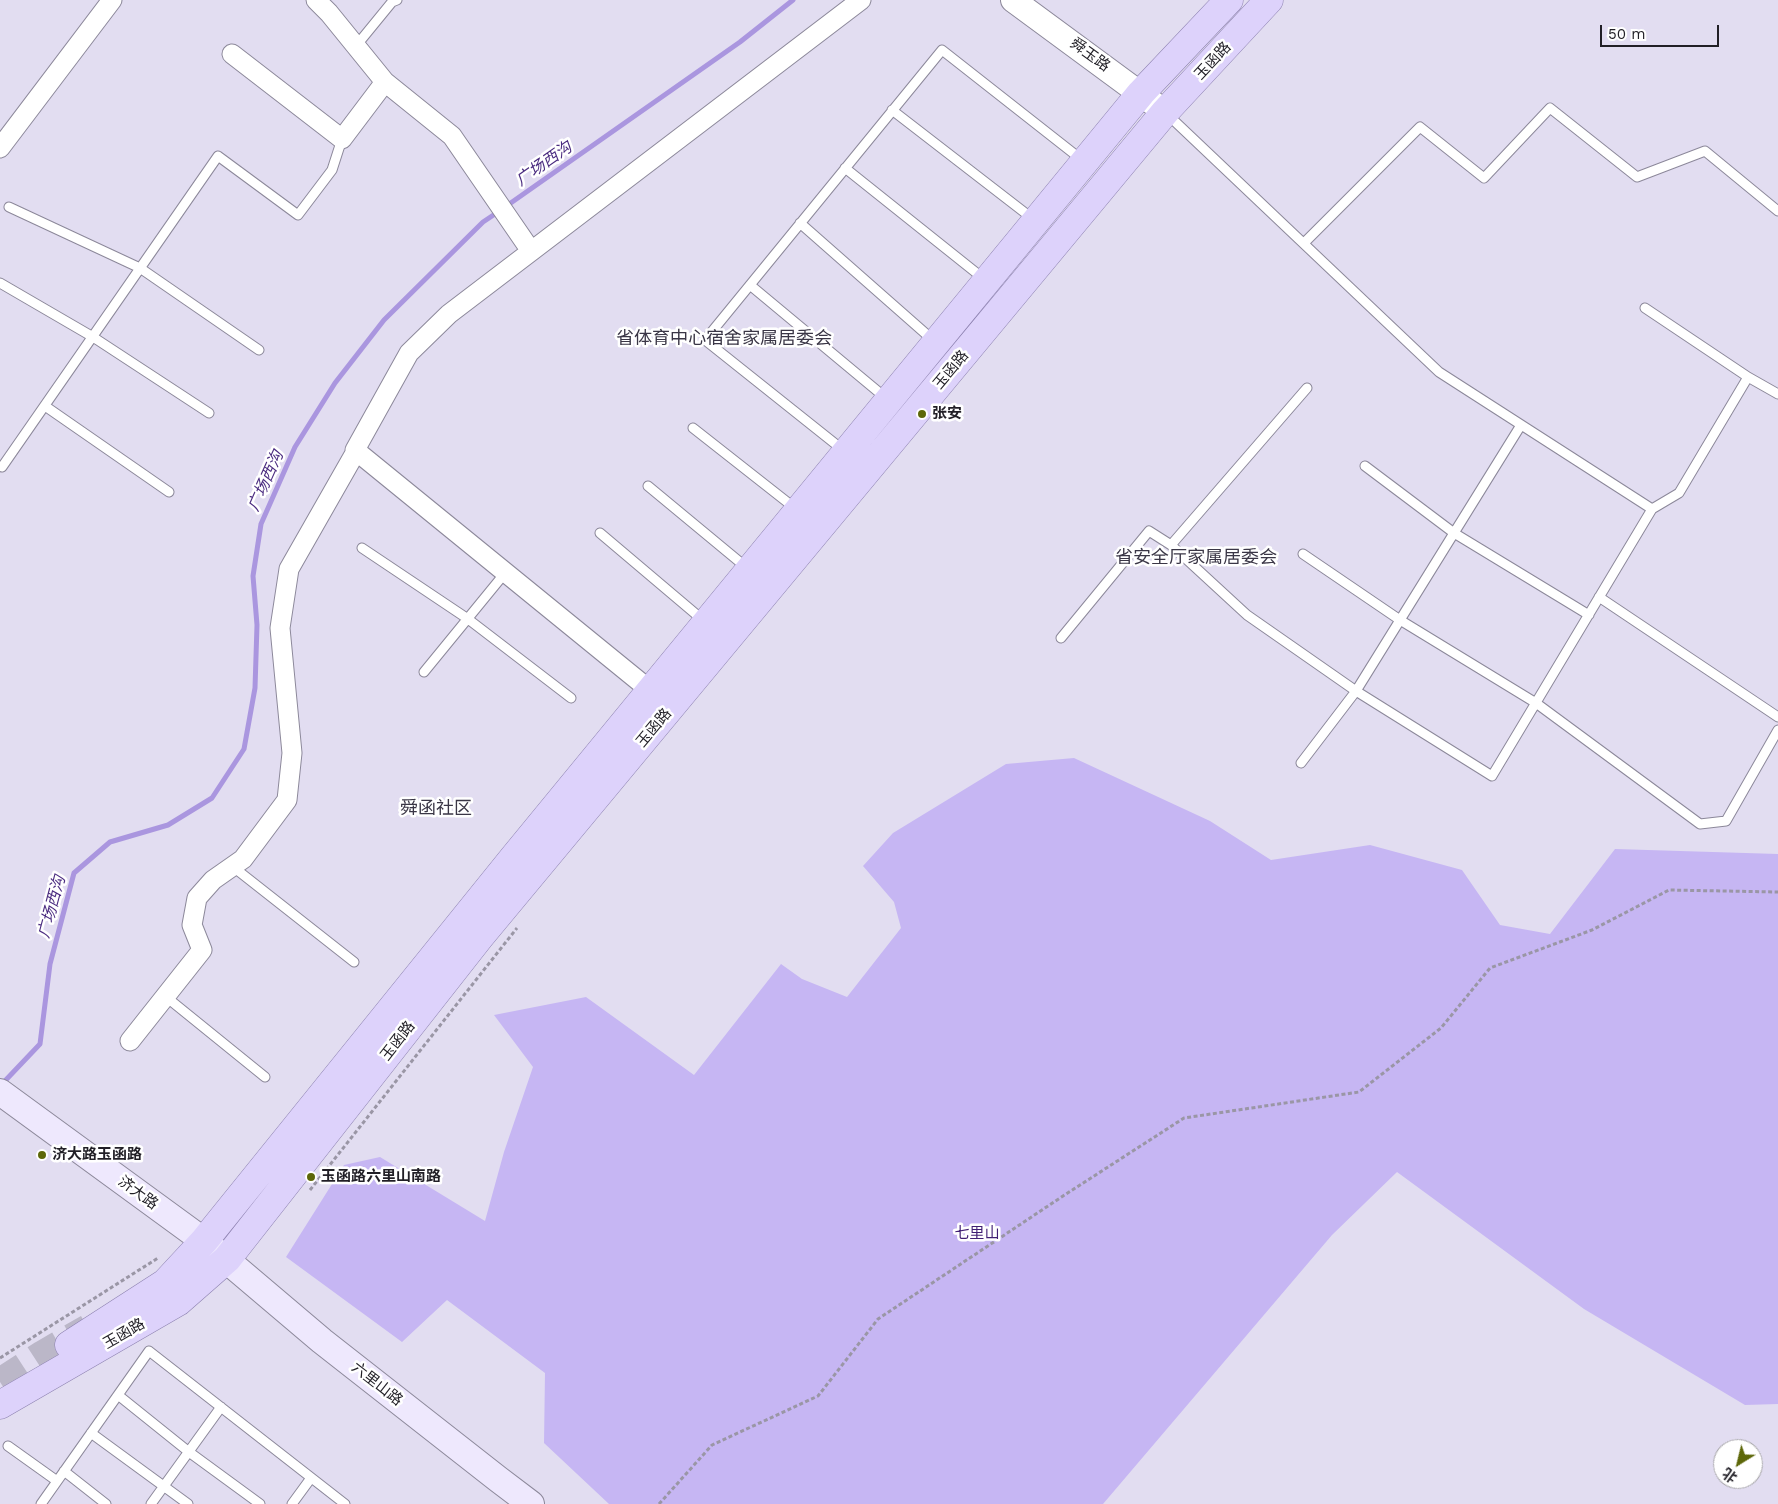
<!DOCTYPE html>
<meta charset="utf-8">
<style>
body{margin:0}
#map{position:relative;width:1778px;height:1504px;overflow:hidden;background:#e2ddf1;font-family:"Work Sans","Noto Sans SC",sans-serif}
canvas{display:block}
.north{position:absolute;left:1713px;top:1439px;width:50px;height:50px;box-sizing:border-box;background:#fff;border:1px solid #a6a5a8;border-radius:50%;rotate:216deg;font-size:14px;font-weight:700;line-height:20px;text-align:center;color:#211f26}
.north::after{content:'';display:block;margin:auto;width:18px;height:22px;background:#5d6709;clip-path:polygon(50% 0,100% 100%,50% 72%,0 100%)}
.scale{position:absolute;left:1600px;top:25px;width:119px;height:22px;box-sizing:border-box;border:2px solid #211f26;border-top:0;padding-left:6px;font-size:15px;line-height:18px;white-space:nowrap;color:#211f26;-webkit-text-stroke:4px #fff;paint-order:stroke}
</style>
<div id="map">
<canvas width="1778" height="1504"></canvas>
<div class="north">北</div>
<div class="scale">50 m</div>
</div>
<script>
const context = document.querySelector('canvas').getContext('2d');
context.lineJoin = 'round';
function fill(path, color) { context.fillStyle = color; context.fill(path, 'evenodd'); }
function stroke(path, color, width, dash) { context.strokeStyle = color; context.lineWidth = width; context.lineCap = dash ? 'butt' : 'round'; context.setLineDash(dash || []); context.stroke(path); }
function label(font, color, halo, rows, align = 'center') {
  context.font = font + ' "Work Sans","Noto Sans SC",sans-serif'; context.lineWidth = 5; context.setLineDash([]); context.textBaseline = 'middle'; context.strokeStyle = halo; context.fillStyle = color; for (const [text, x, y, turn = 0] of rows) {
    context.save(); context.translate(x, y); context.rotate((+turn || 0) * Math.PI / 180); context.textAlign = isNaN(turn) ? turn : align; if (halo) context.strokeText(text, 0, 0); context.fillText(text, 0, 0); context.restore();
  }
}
fill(new Path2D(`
 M 1074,758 L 1210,821 L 1271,860 L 1370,845 L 1462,870 L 1500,925 L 1550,934 L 1615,849 L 1778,854 L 1778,1404 L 1745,1405 L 1584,1309 L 1397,1172 L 1332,1235 L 1103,1504 L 609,1504 L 544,1443 L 545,1373 L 447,1300 L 402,1342 L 286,1257 L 344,1165 L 380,1157 L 485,1221 L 504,1152 L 533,1067 L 494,1015 L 586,997 L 694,1075 L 781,964 L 802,979 L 847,997 L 901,928 L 894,902 L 863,866 L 893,833 L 1006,764 Z`), '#c6b6f3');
stroke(new Path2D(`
 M 505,207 L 740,42 L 793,0
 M 2,1084 L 40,1044 L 50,964 L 74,873 L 110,842 L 168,825 L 212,798 L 244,749 L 255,688 L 257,625 L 253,576 L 261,524 L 295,447 L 335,383 L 384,320 L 483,222 L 498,212`), '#aa96df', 5);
stroke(new Path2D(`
 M 0,1382 L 43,1354 L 88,1328`), '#bbb7c8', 28, [28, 14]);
const service = new Path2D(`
 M 356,46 L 392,2 L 397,0
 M 892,110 L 1033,219
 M 845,168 L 984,279
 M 9,207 L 140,268 L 259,350
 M 800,223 L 934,341
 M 1304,243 L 1420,127 L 1484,178 L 1550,108 L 1637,177 L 1705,151 L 1778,211
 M 0,283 L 93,337 L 209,413
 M 750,285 L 887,399
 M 1645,308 L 1748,377 L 1679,493 L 1652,509
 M 1748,377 L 1778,394
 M 45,406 L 169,492
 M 693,428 L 796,509
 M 843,450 L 705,340 L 942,50 L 1082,160
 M 1365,466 L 1454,533 L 1589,615
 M 2,467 L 218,156 L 298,215 L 332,170 L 342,139
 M 648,486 L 747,568
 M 600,533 L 704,621
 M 1171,545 L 1307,388
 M 362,548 L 468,619 L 571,698
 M 1303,554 L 1400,620 L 1536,703 L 1700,824 L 1726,821 L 1778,730
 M 1599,597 L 1778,717
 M 1061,638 L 1149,531 L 1171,545 L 1247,615 L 1356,691 L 1492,776 L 1652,509 L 1439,372 L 1167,114
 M 424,672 L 505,573
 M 1301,763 L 1356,691 L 1521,425
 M 232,866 L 354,962
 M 165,996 L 265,1077
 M 118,1395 L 189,1452 L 260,1504
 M 91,1433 L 188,1504
 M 8,1446 L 57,1481
 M 64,1471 L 106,1504
 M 41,1504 L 149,1351 L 345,1504
 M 151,1504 L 221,1407
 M 292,1504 L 311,1478`);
const minor = new Path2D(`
 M 316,0 L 329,13 L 385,82
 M 232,54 L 342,139 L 385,82 L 452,136 L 531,251
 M 0,148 L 112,0
 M 651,691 L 355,450 L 409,353 L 449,314 L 861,0
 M 130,1041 L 202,950 L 192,925 L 197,898 L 213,880 L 243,859 L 287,800 L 292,753 L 280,628 L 289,569 L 354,455`);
const tertiary = new Path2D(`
 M 1013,0 L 1165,112`);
const secondary = new Path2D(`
 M 0,1092 L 204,1241 L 322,1341 L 498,1479 L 531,1504`);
const primary = new Path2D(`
 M 69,1345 L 165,1283 L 204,1241 L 513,858 L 1141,93 L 1229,0
 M 0,1405 L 178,1302 L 227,1259 L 479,938 L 1165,112 L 1269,0`);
stroke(service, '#8c889a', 11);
stroke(minor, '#8c889a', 21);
stroke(tertiary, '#8c889a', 26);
stroke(secondary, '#8c889a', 28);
stroke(primary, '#8c80af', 29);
stroke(new Path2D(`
 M 310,1190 L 517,928
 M 0,1358 L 158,1258
 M 659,1504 L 712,1445 L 818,1396 L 878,1319 L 1063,1196 L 1184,1118 L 1359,1092 L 1441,1028 L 1490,968 L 1592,930 L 1669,890 L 1778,892`), '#9a96a5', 3, [4, 2.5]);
stroke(service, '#fff', 9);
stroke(minor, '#fff', 19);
stroke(tertiary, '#fff', 24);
stroke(secondary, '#eee8fd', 26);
stroke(primary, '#ddd2fb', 28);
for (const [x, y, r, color] of [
 [922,414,5,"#5d6709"],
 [42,1155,5,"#5d6709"],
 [311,1177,5,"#5d6709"]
]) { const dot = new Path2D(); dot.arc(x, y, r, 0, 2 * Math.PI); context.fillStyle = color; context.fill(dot); stroke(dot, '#fff', 2); }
label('15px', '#211f26', '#fff', [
 ["舜玉路",1090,55,36],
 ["玉函路",1213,61,-47],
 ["玉函路",951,370,-50],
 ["玉函路",654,728,-50],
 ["玉函路",398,1041,-52],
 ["济大路",138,1193,36],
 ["玉函路",124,1334,-30],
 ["六里山路",377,1384,38]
]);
label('bold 15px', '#211f26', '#fff', [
 ["张安",932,414],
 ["济大路玉函路",52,1155],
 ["玉函路六里山南路",321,1177]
], 'left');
label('15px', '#401f73', '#fff', [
 ["七里山",977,1234]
]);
label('italic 16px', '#4b2c80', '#fff', [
 ["广场西沟",544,164,-35],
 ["广场西沟",266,481,-66],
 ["广场西沟",52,907,-75]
]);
label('18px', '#3a3646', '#fff', [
 ["省体育中心宿舍家属居委会",724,339],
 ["省安全厅家属居委会",1196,558],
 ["舜函社区",436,809]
]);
</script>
